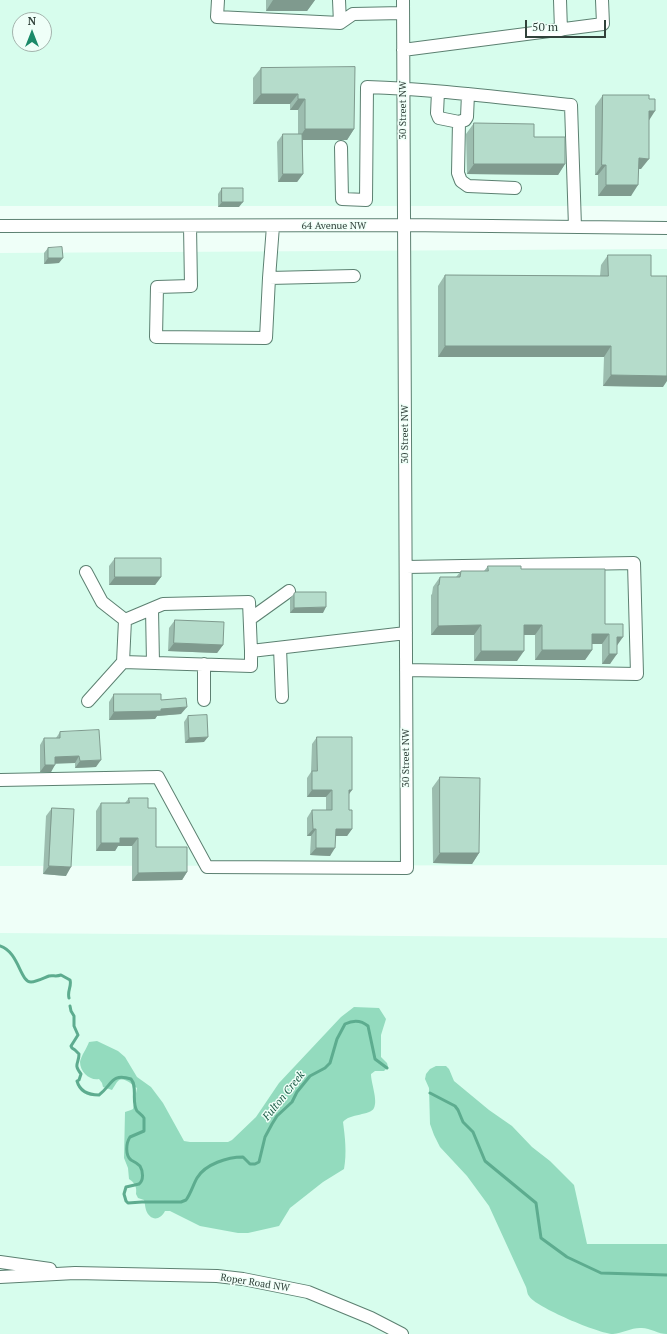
<!DOCTYPE html>
<style>
body{margin:0}
#map{position:relative;width:667px;height:1334px;overflow:hidden;background:#effff8;font-family:"PT Serif",serif}
canvas{display:block}
.north{position:absolute;left:12px;top:12px;width:40px;height:40px;box-sizing:border-box;background:#effff8;border:1px solid #a3b3ac;border-radius:50%;rotate:0deg;font-size:11px;font-weight:700;line-height:16px;text-align:center;color:#31413a}
.north::after{content:'';display:block;margin:auto;width:14px;height:18px;background:#1b8a69;clip-path:polygon(50% 0,100% 100%,50% 72%,0 100%)}
.scale{position:absolute;left:525px;top:20px;width:81px;height:18px;box-sizing:border-box;border:2px solid #31413a;border-top:0;padding-left:5px;font-size:12px;line-height:14px;white-space:nowrap;color:#31413a;-webkit-text-stroke:3px #effff8;paint-order:stroke}
</style>
<div id="map">
<canvas width="667" height="1334"></canvas>
<div class="north">N</div>
<div class="scale">50 m</div>
</div>
<script>
const context = document.querySelector('canvas').getContext('2d');
context.lineJoin = 'round';
function fill(path, color) { context.fillStyle = color; context.fill(path, 'evenodd'); }
function stroke(path, color, width, dash) { context.strokeStyle = color; context.lineWidth = width; context.lineCap = dash ? 'butt' : 'round'; context.setLineDash(dash || []); context.stroke(path); }
function label(font, color, halo, rows, align = 'center') {
  context.font = font + ' "PT Serif",serif'; context.lineWidth = 3; context.setLineDash([]); context.textBaseline = 'middle'; context.strokeStyle = halo; context.fillStyle = color; for (const [text, x, y, turn = 0] of rows) {
    context.save(); context.translate(x, y); context.rotate((+turn || 0) * Math.PI / 180); context.textAlign = isNaN(turn) ? turn : align; if (halo) context.strokeText(text, 0, 0); context.fillText(text, 0, 0); context.restore();
  }
}
fill(new Path2D(`
 M 0,0 L 667,0 L 667,206 L 0,206 ZM 20,20 L 44,20 L 44,44 L 20,44 Z
 M 667,249 L 667,865 L 0,866 L 0,253 Z
 M 0,933 L 667,938 L 667,1334 L 0,1334 Z`), '#d7fded');
fill(new Path2D(`
 M 354,1007 L 379,1008 L 386,1019 L 381,1035 L 381,1057 L 387,1063 L 388,1067 L 384,1071 L 375,1071 L 371,1074 C 371,1083 378,1100 374,1108 C 370,1116 350,1113 343,1122 C 345,1137 347,1153 344,1169 L 323,1182 L 290,1208 L 279,1226 L 248,1233 L 238,1233 L 200,1226 L 170,1211 L 165,1211 C 160,1221 150,1221 146,1210 C 145,1207 145,1203 144,1200 L 138,1198 L 136,1194 C 137,1187 135,1183 129,1179 L 128,1168 L 124,1158 L 125,1112 L 131,1110 L 133,1109 L 137,1088 C 132,1085 124,1076 118,1081 C 116,1083 114,1087 112,1090 L 103,1087 L 102,1083 L 99,1079 C 90,1081 80,1072 80,1062 C 81,1056 87,1048 89,1042 L 97,1041 L 118,1051 L 125,1057 L 137,1077 L 151,1087 L 163,1103 L 184,1141 L 190,1142 L 228,1142 L 232,1140 L 256,1117 L 279,1083 L 341,1017 Z
 M 436,1066 L 446,1066 L 449,1069 L 454,1081 L 489,1110 L 512,1126 L 532,1147 L 550,1161 L 574,1185 L 587,1244 L 667,1244 L 667,1334 C 658,1334 649,1327 640,1328 C 631,1328 622,1333 613,1334 C 600,1334 535,1307 529,1296 C 527,1294 527,1289 526,1287 L 489,1206 L 467,1176 L 440,1147 L 434,1135 L 430,1124 L 429,1088 L 425,1079 L 426,1074 L 430,1069 Z`), '#93dbbe');
stroke(new Path2D(`
 M 0,946 C 19,952 20,982 31,982 C 36,982 44,978 49,976 C 53,975 56,977 61,975 L 70,980 C 72,986 67,991 69,998
 M 70,1006 L 71,1011 L 74,1016 L 74,1026 L 78,1035 L 71,1046 L 72,1048 L 75,1050 L 79,1054 C 79,1064 73,1064 81,1074 L 79,1080 L 77,1081 C 80,1092 89,1095 99,1095 C 113,1084 111,1073 131,1079 C 138,1087 131,1102 137,1111 C 139,1113 142,1115 144,1118 L 144,1131 L 130,1137 C 126,1143 125,1155 131,1160 C 135,1162 137,1163 140,1166 C 143,1171 144,1180 139,1184 L 126,1187 L 124,1194 L 126,1201 L 128,1203 L 142,1202 L 181,1202 L 186,1200 C 191,1193 193,1185 197,1178 C 205,1164 228,1157 243,1157 L 250,1164 L 255,1164 L 259,1162 L 265,1137 L 272,1124 L 277,1116 L 292,1102 L 297,1092 L 310,1076 L 325,1068 L 330,1063 L 337,1039 L 345,1024 C 353,1020 361,1020 368,1026 L 375,1059 L 387,1068
 M 430,1093 L 455,1106 L 458,1110 L 463,1122 L 473,1132 L 485,1161 L 536,1203 L 541,1238 L 567,1257 L 601,1273 L 667,1275`), '#5dac8f', 3);
const minor = new Path2D(`
 M 218,0 L 217,17 L 340,23 L 353,14 L 403,13
 M 339,0 L 340,23
 M 560,0 L 561,30
 M 403,50 L 603,24 L 602,0
 M 438,92 L 437,113 L 439,118 L 459,122 L 458,173 L 461,181 L 468,186 L 515,188
 M 459,122 L 465,120 L 467,117 L 468,94
 M 341,147 L 342,199 L 366,200 L 367,87 C 435,89 503,98 571,105 L 575,227
 M 0,226 L 403,225 L 667,228
 M 190,226 L 191,286 L 157,287 L 156,337 L 266,338 L 269,278 L 354,276
 M 269,278 L 273,226
 M 406,567 L 634,563 L 637,674 L 406,670
 M 86,572 L 102,602 L 125,620 L 163,604 L 249,602 L 251,651 L 406,633
 M 152,609 L 153,663
 M 250,619 L 289,591
 M 280,648 L 282,697
 M 123,662 L 251,666 L 251,651
 M 204,664 L 204,700
 M 88,701 L 123,662 L 125,620
 M 0,780 L 158,777 L 207,867 L 407,868 L 403,0
 M 0,1262 L 50,1269
 M 0,1277 L 75,1273 L 217,1276 L 243,1279 L 308,1292 L 371,1318 L 402,1334`);
stroke(minor, '#5c8071', 14);
stroke(minor, '#fff', 12);
fill(new Path2D(`
 M 266,0 L 315,0 L 307,11 L 266,11 Z
 M 261,68 L 354,129 L 347,140 L 303,140 L 303,174 L 297,182 L 278,182 L 277,142 L 283,134 L 298,134 L 298,110 L 290,110 L 290,104 L 253,104 L 253,78 Z
 M 603,95 L 649,120 L 641,169 L 639,169 L 631,196 L 598,196 L 598,175 L 595,175 L 595,106 Z
 M 474,123 L 534,137 L 565,164 L 558,175 L 467,174 L 466,134 Z
 M 222,188 L 239,207 L 218,207 L 218,194 Z
 M 48,248 L 59,263 L 44,264 L 44,253 Z
 M 608,255 L 651,276 L 663,387 L 603,386 L 604,357 L 438,357 L 438,286 L 445,275 L 600,276 L 601,265 Z
 M 115,558 L 161,577 L 155,585 L 109,585 L 109,566 Z
 M 488,566 L 521,569 L 605,624 L 617,646 L 610,664 L 602,664 L 602,644 L 592,644 L 592,650 L 585,660 L 535,660 L 535,635 L 524,635 L 517,661 L 474,661 L 474,635 L 431,635 L 431,595 L 432,594 L 433,587 L 440,577 L 456,577 L 461,571 L 484,571 Z
 M 294,594 L 323,613 L 290,613 L 290,599 Z
 M 175,620 L 223,645 L 217,653 L 168,651 L 169,628 Z
 M 114,694 L 161,700 L 181,714 L 157,716 L 155,719 L 109,720 L 109,702 Z
 M 188,716 L 204,742 L 185,743 L 184,722 Z
 M 60,732 L 96,767 L 75,768 L 75,763 L 55,763 L 51,772 L 40,772 L 40,745 L 44,738 L 56,738 Z
 M 317,737 L 349,795 L 349,810 L 352,829 L 347,836 L 336,836 L 330,856 L 310,855 L 311,836 L 307,836 L 307,818 L 312,810 L 326,810 L 326,797 L 307,797 L 307,778 L 311,772 L 312,744 Z
 M 440,777 L 479,853 L 472,864 L 433,863 L 432,788 Z
 M 129,798 L 148,808 L 156,847 L 187,872 L 182,880 L 132,881 L 132,846 L 118,846 L 115,851 L 96,851 L 96,811 L 101,803 L 125,803 Z
 M 52,808 L 66,876 L 43,874 L 46,816 Z`), '#9cbdaf');
fill(new Path2D(`
 M 273,0 L 315,0 L 307,11 L 266,11 Z
 M 261,94 L 298,94 L 290,104 L 253,104 Z
 M 298,99 L 305,99 L 298,110 L 290,110 Z
 M 649,111 L 655,111 L 648,122 Z
 M 305,129 L 354,129 L 347,140 L 298,140 Z
 M 639,158 L 649,159 L 641,169 L 631,169 Z
 M 474,164 L 565,164 L 558,175 L 467,174 Z
 M 602,165 L 606,165 L 598,175 L 595,175 Z
 M 283,174 L 303,174 L 297,182 L 278,182 Z
 M 606,185 L 638,185 L 631,196 L 598,196 Z
 M 222,202 L 243,202 L 239,207 L 218,207 Z
 M 48,258 L 63,258 L 59,263 L 44,264 Z
 M 445,346 L 611,346 L 604,357 L 438,357 Z
 M 611,375 L 667,376 L 667,381 L 663,387 L 603,386 Z
 M 115,577 L 161,577 L 155,585 L 109,585 Z
 M 326,607 L 323,613 L 290,613 L 294,608 Z
 M 481,625 L 474,635 L 431,635 L 438,626 Z
 M 524,625 L 542,625 L 535,635 L 517,635 Z
 M 592,634 L 609,634 L 602,644 L 585,644 Z
 M 617,637 L 623,637 L 616,647 Z
 M 174,643 L 223,645 L 217,653 L 168,651 Z
 M 542,650 L 592,650 L 585,660 L 535,660 Z
 M 481,651 L 524,651 L 517,661 L 474,661 Z
 M 609,654 L 617,654 L 610,664 L 602,664 Z
 M 187,707 L 181,714 L 157,716 L 155,719 L 109,720 L 114,712 Z
 M 208,737 L 204,742 L 185,743 L 189,738 Z
 M 79,756 L 75,763 L 50,764 L 55,757 Z
 M 101,760 L 96,767 L 75,768 L 80,761 Z
 M 45,765 L 55,765 L 51,772 L 40,772 Z
 M 312,790 L 332,790 L 326,797 L 307,797 Z
 M 349,790 L 352,790 L 347,797 Z
 M 313,829 L 316,829 L 311,836 L 307,836 Z
 M 336,829 L 352,829 L 347,836 L 330,836 Z
 M 120,838 L 138,838 L 132,846 L 118,846 L 115,851 L 96,851 L 101,843 Z
 M 316,848 L 335,848 L 330,856 L 310,855 Z
 M 440,853 L 479,853 L 472,864 L 433,863 Z
 M 49,866 L 71,867 L 66,876 L 43,874 Z
 M 187,872 L 182,880 L 132,881 L 138,873 Z`), '#7f9a8e');
const building = new Path2D(`
 M 355,67 L 354,129 L 305,129 L 305,99 L 298,99 L 298,94 L 261,94 L 261,68 Z
 M 603,95 L 649,95 L 649,99 L 655,99 L 655,111 L 649,111 L 649,159 L 639,158 L 638,185 L 606,185 L 606,165 L 602,165 Z
 M 474,123 L 534,124 L 534,137 L 565,137 L 565,164 L 474,164 Z
 M 283,134 L 302,134 L 303,174 L 283,174 Z
 M 222,188 L 243,188 L 243,202 L 222,202 Z
 M 62,247 L 63,258 L 48,258 L 48,248 Z
 M 608,255 L 651,255 L 651,276 L 667,276 L 667,376 L 611,375 L 611,346 L 445,346 L 445,275 L 608,276 Z
 M 115,558 L 161,558 L 161,577 L 115,577 Z
 M 488,566 L 521,566 L 521,569 L 605,569 L 605,624 L 623,624 L 623,637 L 617,637 L 617,654 L 609,654 L 609,634 L 592,634 L 592,650 L 542,650 L 542,625 L 524,625 L 524,651 L 481,651 L 481,625 L 438,626 L 438,585 L 439,585 L 440,577 L 460,577 L 461,571 L 488,571 Z
 M 296,592 L 326,592 L 326,607 L 294,608 L 294,594 Z
 M 175,620 L 224,622 L 223,645 L 174,643 Z
 M 114,694 L 161,694 L 161,700 L 186,698 L 187,707 L 161,709 L 161,711 L 114,712 Z
 M 207,715 L 208,737 L 189,738 L 188,716 Z
 M 99,730 L 101,760 L 80,761 L 79,756 L 55,757 L 55,765 L 45,765 L 44,738 L 60,738 L 60,732 Z
 M 317,737 L 352,737 L 352,790 L 349,790 L 349,810 L 352,810 L 352,829 L 336,829 L 335,848 L 316,848 L 316,829 L 313,829 L 312,810 L 332,810 L 332,790 L 312,790 L 312,771 L 317,771 Z
 M 440,777 L 480,778 L 479,853 L 440,853 Z
 M 129,798 L 148,798 L 148,808 L 156,808 L 156,847 L 187,847 L 187,872 L 138,873 L 138,838 L 120,838 L 120,843 L 101,843 L 101,803 L 129,803 Z
 M 52,808 L 74,809 L 71,867 L 49,866 Z`);
fill(building, '#b5dccb');
stroke(building, '#7f9a8e', 1);
label('10px', '#31413a', '#effff8', [
 ["30 Street NW",403,110,-90],
 ["64 Avenue NW",334,226],
 ["30 Street NW",405,434,-90],
 ["30 Street NW",406,758,-90],
 ["Roper Road NW",255,1283,9]
]);
label('italic 11px', '#1f5d48', '#effff8', [
 ["Fulton Creek",284,1096,-51]
]);
</script>
